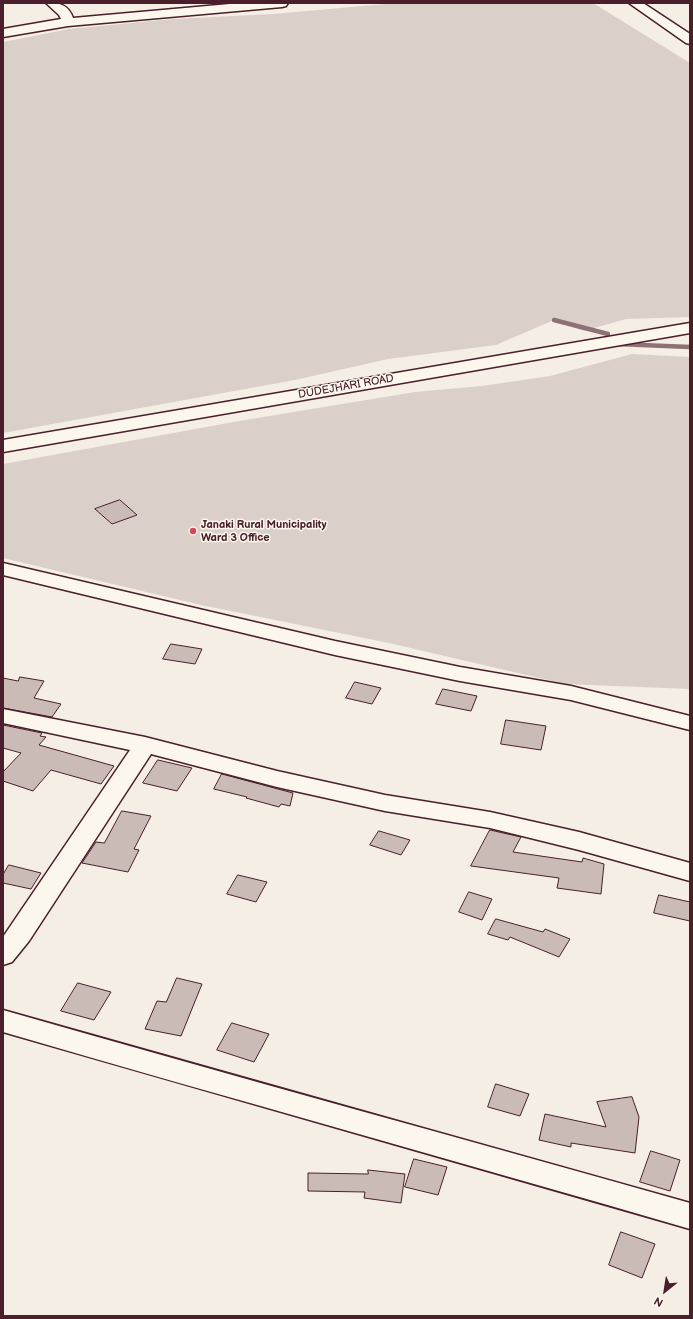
<!DOCTYPE html>
<style>
body{margin:0}
#map{position:relative;width:693px;height:1319px;overflow:hidden;background:#f4eee4;font-family:"Balsamiq Sans",sans-serif}
canvas{display:block}
.frame{position:absolute;inset:0;border:4px solid #4a1f2b;pointer-events:none}
.north{position:absolute;left:645px;top:1271px;width:40px;height:40px;-webkit-text-stroke:3px #fbf7ec;paint-order:stroke;rotate:210deg;font-size:11px;font-weight:700;line-height:16px;text-align:center;color:#4a1f2b}
.north::after{content:'';display:block;margin:auto;width:14px;height:18px;background:#4a1f2b;clip-path:polygon(50% 0,100% 100%,50% 72%,0 100%)}
</style>
<div id="map">
<canvas width="693" height="1319"></canvas>
<div class="frame"></div>
<div class="north">N</div>
</div>
<script>
const context = document.querySelector('canvas').getContext('2d');
context.lineJoin = 'round';
function fill(path, color) { context.fillStyle = color; context.fill(path, 'evenodd'); }
function stroke(path, color, width, dash) { context.strokeStyle = color; context.lineWidth = width; context.lineCap = dash ? 'butt' : 'round'; context.setLineDash(dash || []); context.stroke(path); }
function label(font, color, halo, rows, align = 'center') {
  context.font = font + ' "Balsamiq Sans",sans-serif'; context.lineWidth = 3; context.setLineDash([]); context.textBaseline = 'middle'; context.strokeStyle = halo; context.fillStyle = color; for (const [text, x, y, turn = 0] of rows) {
    context.save(); context.translate(x, y); context.rotate((+turn || 0) * Math.PI / 180); context.textAlign = isNaN(turn) ? turn : align; if (halo) context.strokeText(text, 0, 0); context.fillText(text, 0, 0); context.restore();
  }
}
fill(new Path2D(`
 M 396,3 L 593,3 L 690,63 L 690,317 L 626,319 L 584,331 L 554,320 L 496,345 L 388,359 L 295,380 L 3,433 L 3,42 L 69,29 L 173,19 L 273,14 Z
 M 632,354 L 690,357 L 690,689 L 565,684 L 389,643 L 201,605 L 3,558 L 3,464 L 239,421 L 415,392 L 482,386 L 550,376 Z`), '#dbd0c9');
stroke(new Path2D(`
 M 554,320 L 608,334
 M 617,344 L 690,347`), '#8d7174', 4.5);
const building = new Path2D(`
 M 120,500 L 137,515 L 112,524 L 95,509 Z
 M 171,644 L 202,649 L 195,664 L 163,659 Z
 M 20,677 L 44,681 L 34,698 L 61,704 L 52,717 L 3,708 L 3,678 L 18,681 Z
 M 355,682 L 381,688 L 372,704 L 346,698 Z
 M 443,689 L 477,696 L 471,711 L 436,704 Z
 M 506,720 L 546,726 L 541,750 L 501,744 Z
 M 3,725 L 42,733 L 40,736 L 46,737 L 39,745 L 114,766 L 101,784 L 51,770 L 33,791 L 3,781 L 3,772 L 21,753 L 3,748 Z
 M 158,760 L 192,768 L 177,791 L 143,783 Z
 M 222,774 L 293,793 L 290,806 L 281,804 L 279,807 L 246,798 L 247,797 L 214,789 Z
 M 122,811 L 151,816 L 134,849 L 139,850 L 128,872 L 82,863 L 96,842 L 104,843 Z
 M 490,830 L 521,837 L 513,852 L 582,862 L 583,858 L 604,864 L 601,894 L 557,888 L 559,878 L 471,866 Z
 M 379,831 L 410,840 L 401,855 L 370,845 Z
 M 9,865 L 41,873 L 31,889 L 3,883 L 3,875 Z
 M 238,875 L 267,882 L 256,902 L 227,894 Z
 M 469,892 L 492,899 L 482,920 L 459,912 Z
 M 659,895 L 690,902 L 690,921 L 654,913 Z
 M 496,919 L 543,932 L 545,929 L 570,939 L 559,957 L 510,937 L 508,940 L 488,934 Z
 M 177,978 L 202,984 L 181,1036 L 145,1029 L 157,1001 L 166,1002 Z
 M 78,983 L 111,992 L 94,1020 L 61,1011 Z
 M 232,1023 L 269,1034 L 254,1062 L 217,1050 Z
 M 496,1084 L 529,1094 L 520,1116 L 488,1107 Z
 M 632,1097 L 639,1117 L 635,1153 L 571,1143 L 571,1147 L 539,1140 L 545,1114 L 606,1127 L 597,1102 Z
 M 651,1151 L 680,1160 L 670,1191 L 640,1182 Z
 M 414,1159 L 447,1167 L 438,1195 L 405,1187 Z
 M 368,1170 L 405,1174 L 401,1203 L 364,1198 L 365,1192 L 308,1191 L 308,1173 L 368,1174 Z
 M 621,1232 L 655,1244 L 642,1278 L 609,1265 Z`);
fill(building, '#cabbb6');
stroke(building, '#4a1f2b', 1);
const minor = new Path2D(`
 M 46,3 C 59,3 68,4 73,18 L 241,3 L 288,3 L 286,6 L 282,7 L 68,26 L 3,37 L 3,29 L 61,19 L 59,15 Z
 M 629,3 L 643,3 L 690,34 L 690,44 L 686,43 Z
 M 3,563 L 335,641 L 460,667 L 571,686 L 690,716 L 690,730 L 571,700 L 460,681 L 335,655 L 3,575 Z
 M 3,709 L 145,737 L 277,771 L 385,795 L 490,812 L 579,832 L 690,863 L 690,881 L 579,850 L 490,828 L 385,811 L 277,787 L 151,754 L 29,941 L 12,962 L 3,965 L 3,937 L 130,750 L 3,723 Z
 M 3,1010 C 232,1076 461,1138 690,1203 L 690,1229 C 461,1162 232,1099 3,1032 Z`);
const tertiary = new Path2D(`
 M 690,323 L 690,333 L 3,452 L 3,440 Z`);
stroke(minor, '#4a1f2b', 3);
stroke(tertiary, '#4a1f2b', 3);
fill(minor, '#fbf7ec');
fill(tertiary, '#fbf7ec');
for (const [x, y, r, color] of [
 [193,531,4,"#d1495b"]
]) { const dot = new Path2D(); dot.arc(x, y, r, 0, 2 * Math.PI); context.fillStyle = color; context.fill(dot); stroke(dot, '#fbf7ec', 1.5); }
label('11px', '#4a1f2b', '#fbf7ec', [
 ["DUDEJHARI ROAD",346,387,-10]
]);
label('bold 11px', '#4a1f2b', '#fbf7ec', [
 ["Janaki Rural Municipality",201,525],
 ["Ward 3 Office",201,538]
], 'left');
</script>
